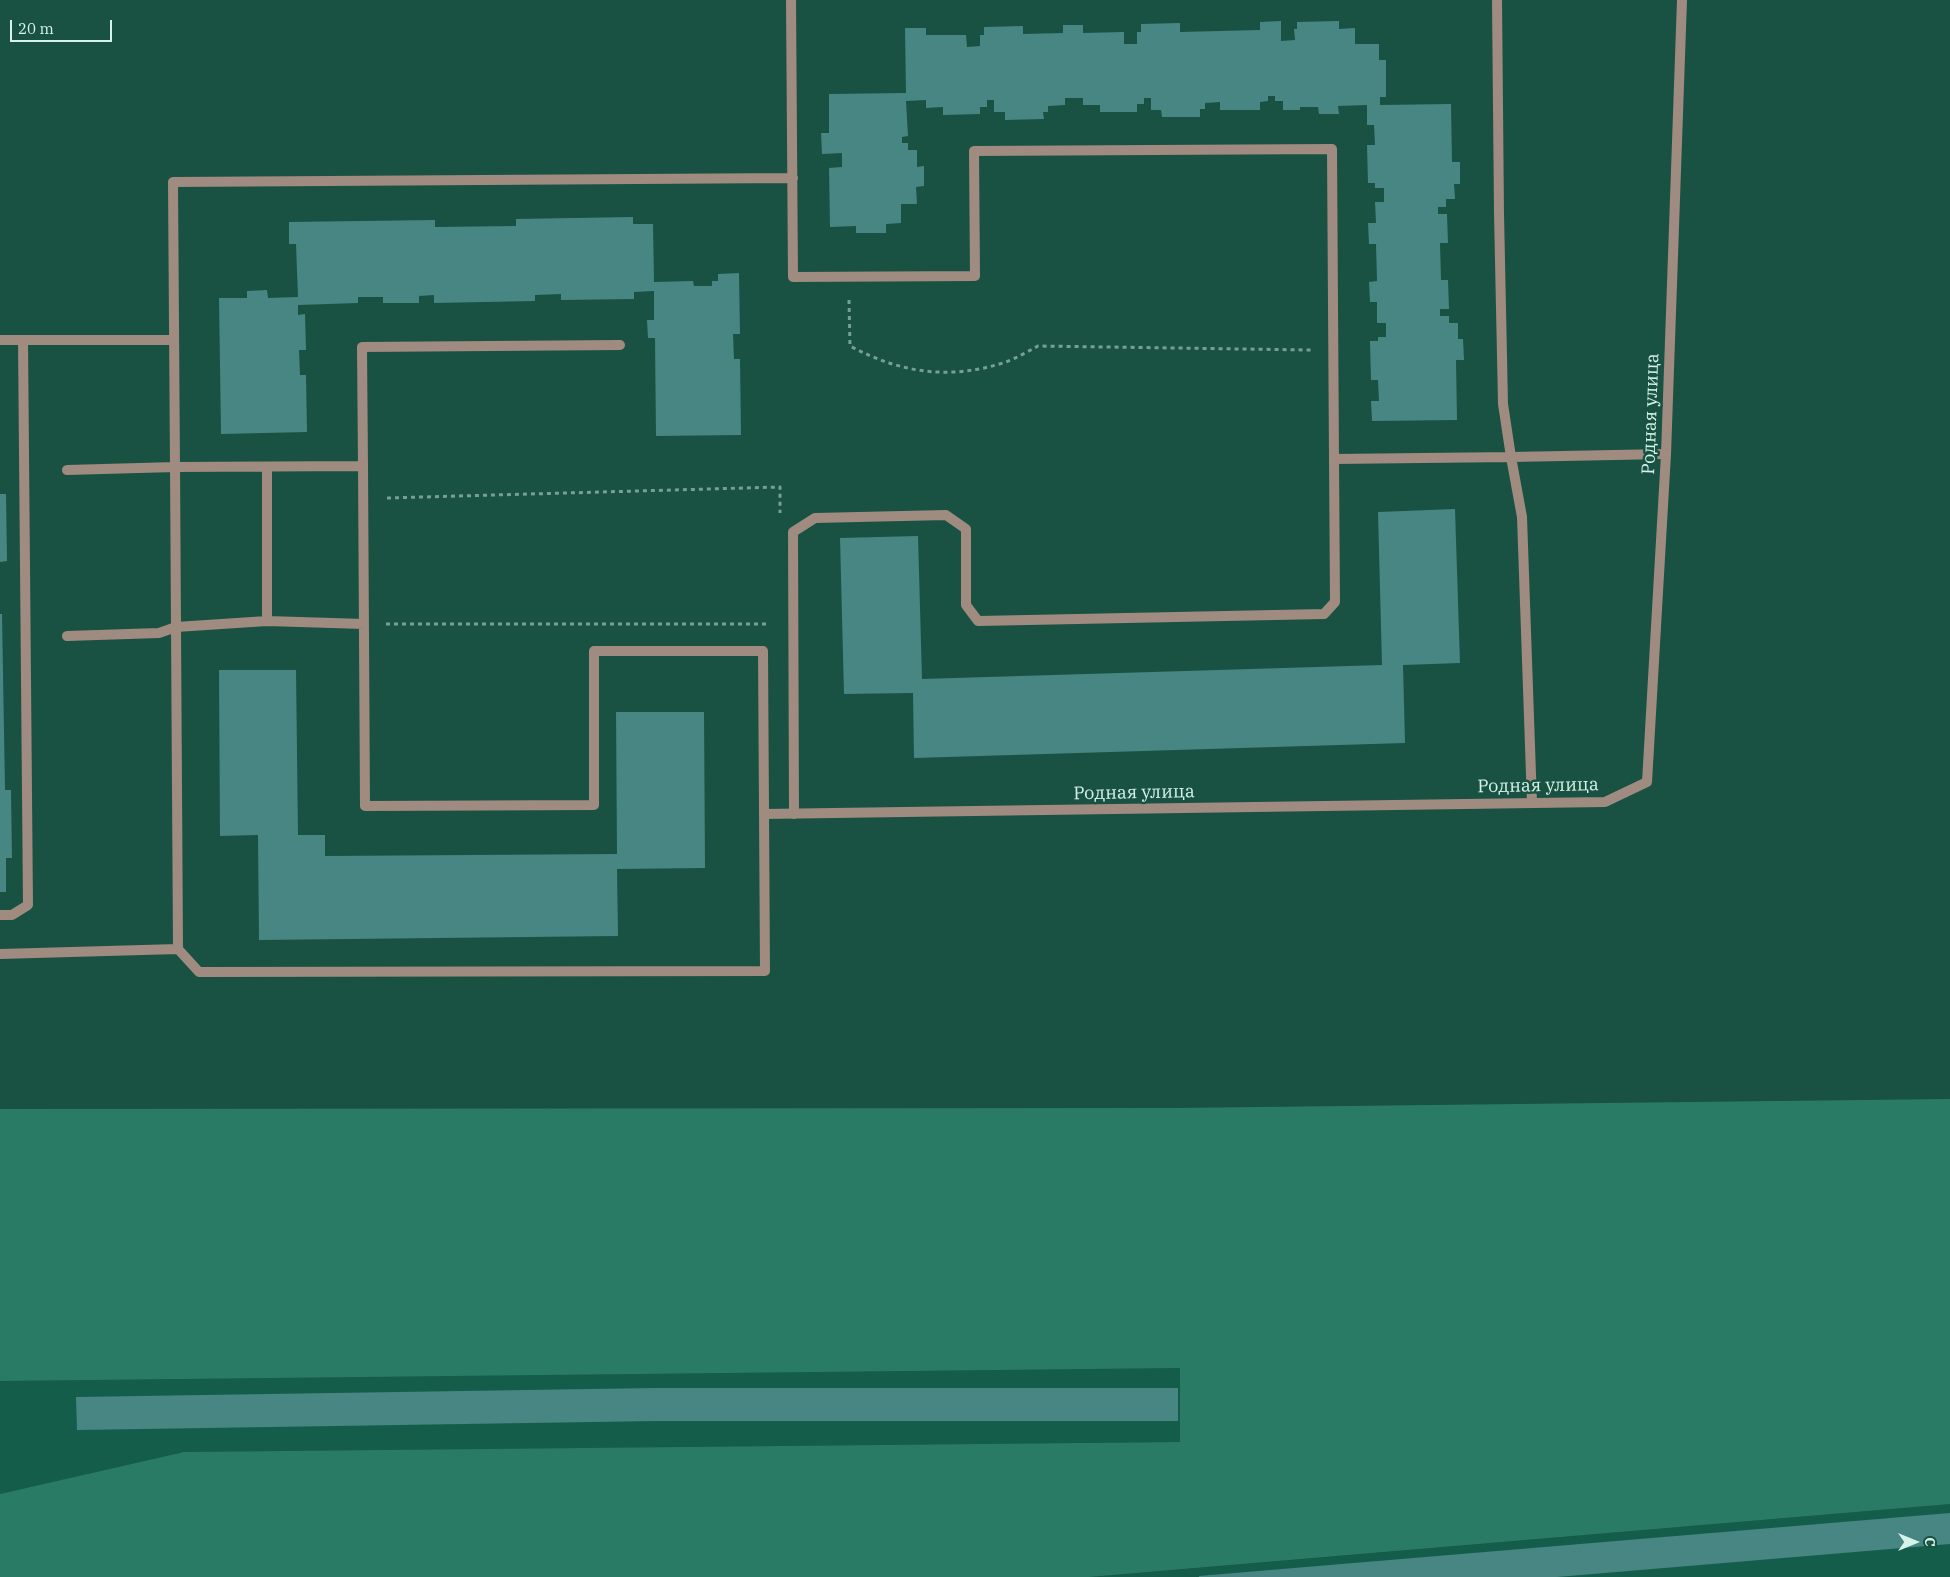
<!DOCTYPE html>
<meta charset="utf-8">
<style>
body{margin:0}
#map{position:relative;width:1950px;height:1577px;overflow:hidden;background:#195243;font-family:"IBM Plex Serif",serif}
canvas{display:block}
.north{position:absolute;left:1890px;top:1517px;width:50px;height:50px;-webkit-text-stroke:4px #195243;paint-order:stroke;rotate:90deg;font-size:14px;font-weight:700;line-height:20px;text-align:center;color:#d6f3e9}
.north::after{content:'';display:block;margin:auto;width:18px;height:22px;background:#d6f3e9;clip-path:polygon(50% 0,100% 100%,50% 72%,0 100%)}
.scale{position:absolute;left:10px;top:20px;width:102px;height:22px;box-sizing:border-box;border:2px solid #d6f3e9;border-top:0;padding-left:6px;font-size:15px;line-height:18px;white-space:nowrap;color:#d6f3e9;-webkit-text-stroke:4px #195243;paint-order:stroke}
</style>
<div id="map">
<canvas width="1950" height="1577"></canvas>
<div class="north">С</div>
<div class="scale">20 m</div>
</div>
<script>
const context = document.querySelector('canvas').getContext('2d');
context.lineJoin = 'round';
function fill(path, color) { context.fillStyle = color; context.fill(path, 'evenodd'); }
function stroke(path, color, width, dash) { context.strokeStyle = color; context.lineWidth = width; context.lineCap = dash ? 'butt' : 'round'; context.setLineDash(dash || []); context.stroke(path); }
function label(font, color, halo, rows, align = 'center') {
  context.font = font + ' "IBM Plex Serif",serif'; context.lineWidth = 5; context.setLineDash([]); context.textBaseline = 'middle'; context.strokeStyle = halo; context.fillStyle = color; for (const [text, x, y, turn = 0] of rows) {
    context.save(); context.translate(x, y); context.rotate((+turn || 0) * Math.PI / 180); context.textAlign = isNaN(turn) ? turn : align; if (halo) context.strokeText(text, 0, 0); context.fillText(text, 0, 0); context.restore();
  }
}
fill(new Path2D(`
 M 1180,1368 L 1180,1442 L 184,1452 L 0,1494 L 0,1381 Z
 M 1950,1504 L 1950,1577 L 1089,1577 L 1165,1571 Z`), '#155d4b');
fill(new Path2D(`
 M 1950,1099 L 1950,1504 L 1089,1577 L 0,1577 L 0,1494 L 184,1452 L 1180,1442 L 1180,1368 L 0,1381 L 0,1109 L 1174,1108 Z`), '#2a7b66');
fill(new Path2D(`
 M 1281,21 L 1281,41 L 1295,40 L 1294,29 L 1297,29 L 1297,22 L 1339,21 L 1339,29 L 1355,28 L 1355,44 L 1379,44 L 1379,60 L 1386,60 L 1386,97 L 1380,97 L 1380,105 L 1451,104 L 1452,162 L 1460,162 L 1460,184 L 1454,184 L 1455,199 L 1446,199 L 1446,207 L 1438,207 L 1438,214 L 1447,214 L 1448,243 L 1440,243 L 1441,280 L 1448,280 L 1449,309 L 1440,309 L 1440,316 L 1449,316 L 1449,323 L 1458,323 L 1458,339 L 1463,339 L 1464,360 L 1456,360 L 1457,420 L 1372,421 L 1371,401 L 1379,401 L 1378,380 L 1371,380 L 1370,341 L 1378,341 L 1378,337 L 1386,337 L 1386,323 L 1377,323 L 1377,302 L 1370,302 L 1369,282 L 1377,281 L 1376,244 L 1369,244 L 1368,223 L 1376,223 L 1375,202 L 1384,202 L 1384,188 L 1375,188 L 1375,183 L 1368,183 L 1367,145 L 1375,145 L 1374,125 L 1367,125 L 1367,105 L 1338,106 L 1339,114 L 1319,114 L 1318,107 L 1300,107 L 1300,110 L 1283,110 L 1283,101 L 1275,101 L 1275,96 L 1268,96 L 1268,101 L 1260,102 L 1260,110 L 1220,110 L 1220,102 L 1205,103 L 1205,109 L 1200,109 L 1200,117 L 1162,117 L 1161,110 L 1151,110 L 1151,98 L 1144,98 L 1144,104 L 1137,104 L 1137,112 L 1100,112 L 1100,105 L 1083,105 L 1083,98 L 1065,98 L 1065,105 L 1048,106 L 1048,112 L 1043,112 L 1044,119 L 1005,120 L 1005,112 L 994,112 L 994,100 L 987,100 L 987,107 L 980,107 L 980,114 L 943,115 L 943,107 L 926,108 L 926,100 L 906,101 L 908,136 L 902,137 L 902,143 L 908,143 L 908,150 L 917,150 L 917,167 L 924,166 L 924,186 L 916,187 L 917,204 L 901,204 L 901,223 L 886,224 L 886,233 L 856,233 L 856,226 L 830,227 L 829,168 L 842,167 L 842,153 L 822,154 L 821,133 L 829,133 L 829,94 L 906,93 L 905,28 L 926,28 L 926,35 L 966,35 L 967,47 L 980,46 L 980,35 L 984,35 L 984,27 L 1023,26 L 1023,34 L 1063,33 L 1063,25 L 1083,25 L 1083,33 L 1124,32 L 1124,44 L 1137,44 L 1137,32 L 1141,32 L 1141,24 L 1180,23 L 1180,32 L 1260,30 L 1260,22 Z
 M 633,217 L 633,224 L 653,224 L 654,282 L 693,281 L 694,286 L 712,286 L 712,281 L 718,281 L 718,274 L 739,273 L 740,334 L 733,334 L 734,359 L 740,359 L 741,435 L 656,436 L 655,338 L 648,338 L 647,320 L 654,320 L 654,291 L 634,292 L 634,299 L 561,300 L 561,294 L 535,295 L 535,301 L 434,303 L 434,295 L 419,296 L 419,303 L 383,303 L 383,297 L 358,297 L 358,303 L 298,305 L 298,315 L 305,314 L 306,350 L 299,350 L 300,375 L 306,375 L 307,432 L 221,434 L 219,298 L 247,298 L 247,291 L 267,290 L 268,298 L 298,297 L 296,244 L 289,244 L 289,222 L 435,220 L 435,227 L 516,226 L 516,219 Z
 M 0,494 L 6,494 L 7,561 L 0,562 Z
 M 1455,509 L 1460,663 L 1403,665 L 1405,743 L 914,758 L 913,693 L 844,694 L 840,538 L 918,536 L 922,679 L 1382,665 L 1378,512 Z
 M 0,614 L 2,614 L 5,790 L 11,790 L 12,858 L 6,858 L 6,892 L 0,892 Z
 M 219,670 L 296,670 L 298,835 L 325,835 L 325,856 L 617,854 L 616,712 L 704,712 L 705,868 L 617,869 L 618,936 L 259,940 L 258,835 L 220,836 Z
 M 656,1388 L 1178,1388 L 1178,1421 L 656,1421 L 77,1430 L 76,1397 Z
 M 1950,1513 L 1950,1544 L 1557,1577 L 1199,1577 L 1199,1576 Z`), '#488683');
stroke(new Path2D(`
 M 849,300 L 850,346 C 901,373 948,380 1003,363 C 1015,359 1027,352 1038,346 L 1311,350
 M 387,498 L 780,487 L 780,513
 M 386,624 L 770,624`), '#75a093', 3, [4, 4]);
stroke(new Path2D(`
 M 791,0 L 793,277 L 975,276 L 974,151 L 1332,149 L 1334,459 L 1511,457 L 1503,404 L 1499,213 L 1497,0
 M 363,466 L 362,347 L 620,345
 M 267,467 L 267,621
 M 67,470 L 175,467 L 173,182 L 793,178
 M 1532,803 L 1522,517 L 1511,457 L 1666,454
 M 794,814 L 793,532 L 815,518 L 946,515 L 966,529 L 966,605 L 978,621 L 1324,614 L 1335,602 L 1334,459
 M 0,915 L 12,915 L 28,905 L 23,340
 M 178,949 L 176,627 L 267,621 L 364,624
 M 0,954 L 178,949 L 199,972 L 765,971 L 763,651 L 594,651 L 594,805 L 365,806 L 363,466 L 175,467 L 176,627 L 159,633 L 67,636`), '#9f8b80', 10);
stroke(new Path2D(`
 M 0,340 L 174,340
 M 764,814 L 1605,802 L 1647,782 L 1666,454 L 1682,0`), '#9f8b80', 10);
label('18px', '#d6f3e9', '#195243', [
 ["Родная улица",1651,414,-88],
 ["Родная улица",1538,786,-1],
 ["Родная улица",1134,793,-1]
]);
</script>
